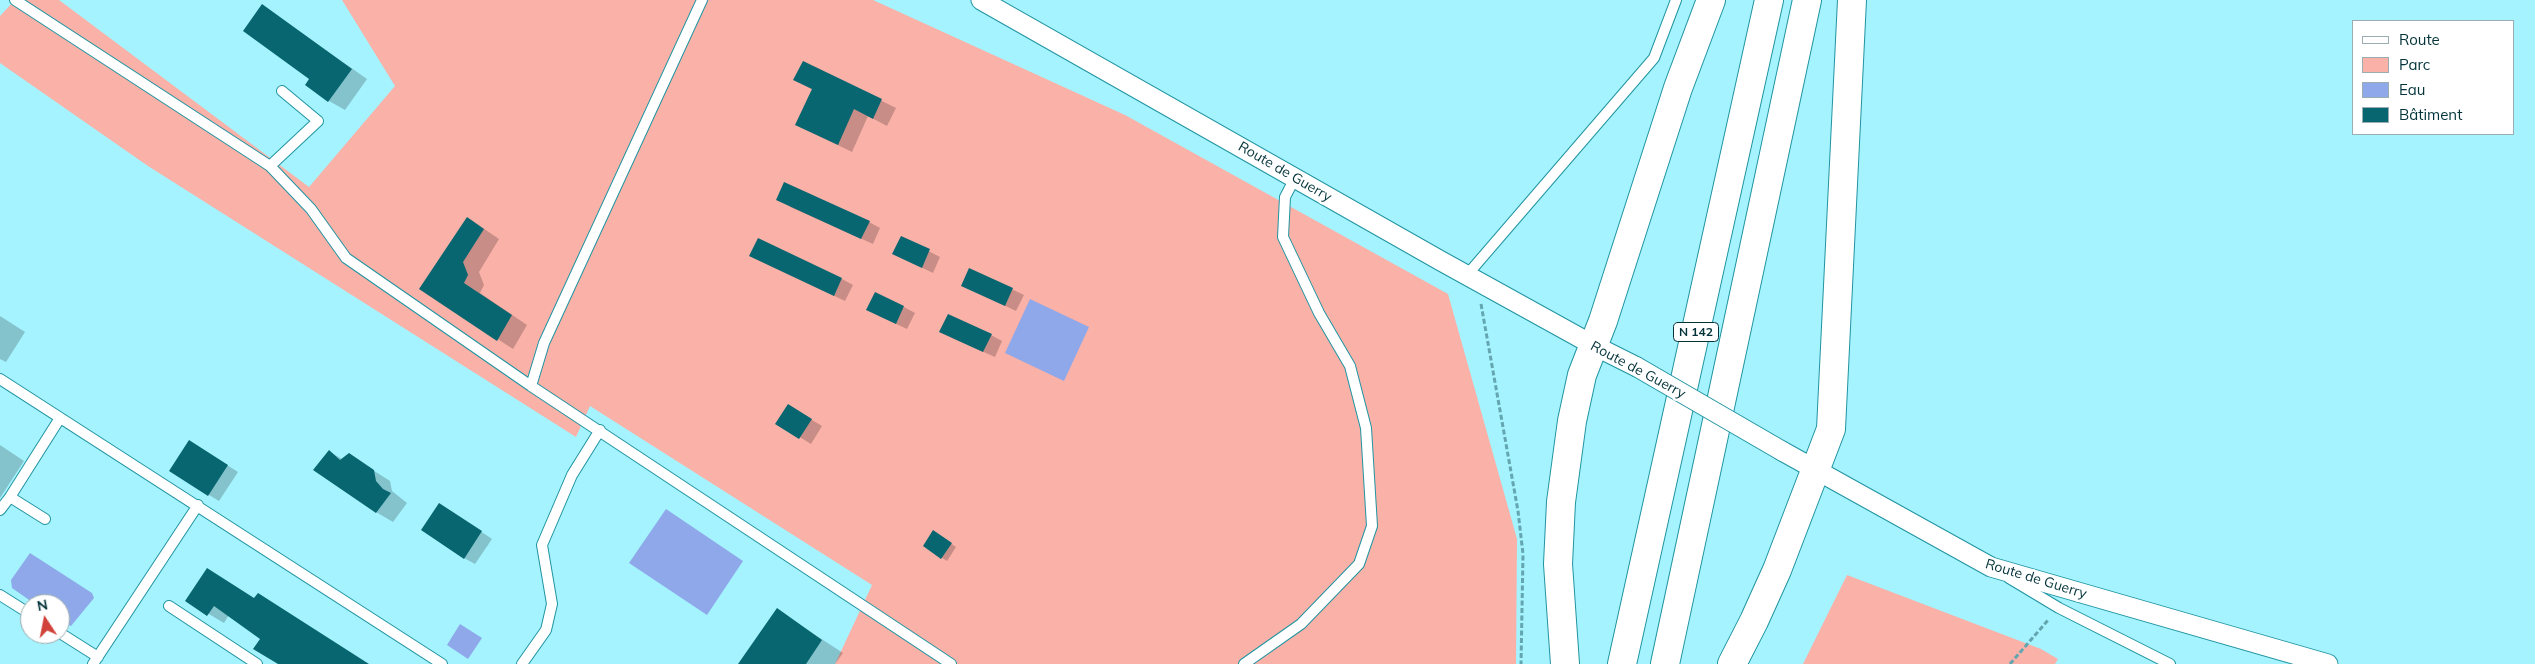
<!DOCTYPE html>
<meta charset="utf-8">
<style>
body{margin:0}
#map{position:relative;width:2535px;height:664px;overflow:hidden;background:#a5f3ff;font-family:Mulish,sans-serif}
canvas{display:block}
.legend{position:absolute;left:2352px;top:20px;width:162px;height:115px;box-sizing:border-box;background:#fff;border:1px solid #9aadb0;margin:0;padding:6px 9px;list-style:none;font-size:15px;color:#023339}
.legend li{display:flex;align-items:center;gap:10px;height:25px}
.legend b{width:25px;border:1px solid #9aadb0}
.north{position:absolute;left:20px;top:594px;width:50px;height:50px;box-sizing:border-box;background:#fff;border:1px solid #9aadb0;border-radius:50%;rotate:349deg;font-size:14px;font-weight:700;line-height:20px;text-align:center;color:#023339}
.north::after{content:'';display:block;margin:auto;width:18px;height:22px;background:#d0423a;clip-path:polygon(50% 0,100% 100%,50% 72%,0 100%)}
</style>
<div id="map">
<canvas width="2535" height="664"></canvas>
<ul class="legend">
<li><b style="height:6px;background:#fff"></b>Route</li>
<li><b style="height:14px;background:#fab1a8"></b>Parc</li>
<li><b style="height:14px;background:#8ea8e9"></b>Eau</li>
<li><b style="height:14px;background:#076670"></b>Bâtiment</li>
</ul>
<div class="north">N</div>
</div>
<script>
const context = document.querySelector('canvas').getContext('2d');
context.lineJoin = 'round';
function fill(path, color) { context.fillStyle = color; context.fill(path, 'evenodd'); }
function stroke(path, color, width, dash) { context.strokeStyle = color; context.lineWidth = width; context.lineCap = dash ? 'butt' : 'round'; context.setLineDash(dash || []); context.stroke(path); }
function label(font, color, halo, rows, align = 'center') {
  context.font = font + ' Mulish,sans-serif'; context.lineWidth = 5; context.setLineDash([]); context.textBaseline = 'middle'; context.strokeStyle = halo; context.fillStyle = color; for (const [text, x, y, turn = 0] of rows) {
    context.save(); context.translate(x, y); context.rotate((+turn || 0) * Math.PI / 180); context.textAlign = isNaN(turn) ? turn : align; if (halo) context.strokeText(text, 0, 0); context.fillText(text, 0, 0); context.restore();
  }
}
fill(new Path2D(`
 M 15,0 L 59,0 L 309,187 L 395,86 L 342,0 L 873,0 L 1125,115 L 1448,294 L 1517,539 L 1516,664 L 835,664 L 872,585 L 590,406 L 576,437 L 148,166 L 0,63 L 0,16 Z
 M 1847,575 L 2041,649 L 2058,659 L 2055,664 L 1803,664 Z`), '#fab1a8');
fill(new Path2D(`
 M 1030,299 L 1089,327 L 1064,381 L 1005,353 Z
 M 666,509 L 743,561 L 707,615 L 629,563 Z
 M 30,553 L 92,593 L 94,598 L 71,626 L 60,622 L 60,604 L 35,604 L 12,588 L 11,580 Z
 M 460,624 L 482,638 L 468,659 L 447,645 Z`), '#8ea8e9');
fill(new Path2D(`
 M 263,6 L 367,79 L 345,110 L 329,101 L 311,79 Z
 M 804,62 L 896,108 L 887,126 L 868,116 L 852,152 L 797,125 L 813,90 L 795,80 Z
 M 788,206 L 869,222 L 880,228 L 873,244 Z
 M 468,218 L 499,239 L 479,272 L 484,285 L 480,293 L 527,325 L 513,349 L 421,289 Z
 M 901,237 L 940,257 L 933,273 L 894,254 Z
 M 750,256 L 842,279 L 853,285 L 845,301 Z
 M 970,269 L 1024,295 L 1016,311 L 962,285 Z
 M 904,307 L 915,313 L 907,329 L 879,316 Z
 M 0,316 L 25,332 L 6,362 L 0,359 Z
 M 991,335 L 1002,341 L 995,357 L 952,338 Z
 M 799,412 L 822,426 L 811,444 L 777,423 Z
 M 0,445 L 24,461 L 0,498 Z
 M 200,448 L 238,472 L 219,501 L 209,495 Z
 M 330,452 L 342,459 L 349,455 L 390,481 L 392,491 L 407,503 L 393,522 L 376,512 Z
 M 451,511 L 492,539 L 475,564 L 464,558 Z
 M 939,535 L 956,547 L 947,561 L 924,546 Z
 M 255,599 L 367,664 L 281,664 L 261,638 L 229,615 L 224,623 L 187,601 Z
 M 777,610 L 843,653 L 835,664 L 739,664 Z`), '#0003');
fill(new Path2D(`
 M 262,4 L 352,69 L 328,102 L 305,85 L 309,79 L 243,31 Z
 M 803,61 L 882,99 L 873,119 L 854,109 L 838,145 L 795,125 L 812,89 L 793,80 Z
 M 784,182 L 870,221 L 861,239 L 776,200 Z
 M 467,217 L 484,229 L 463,262 L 468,275 L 464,283 L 512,315 L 497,341 L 419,289 Z
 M 901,236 L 930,249 L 922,268 L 892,254 Z
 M 758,238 L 842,278 L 834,296 L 749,256 Z
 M 969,268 L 1013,288 L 1005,306 L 961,286 Z
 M 875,292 L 904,306 L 896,324 L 866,310 Z
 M 948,314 L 992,334 L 983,352 L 939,332 Z
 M 788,404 L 812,419 L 799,439 L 775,424 Z
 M 189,440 L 228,465 L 208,496 L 169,471 Z
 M 329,450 L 340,460 L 349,453 L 374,470 L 376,481 L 383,489 L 391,493 L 376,513 L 313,470 Z
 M 439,503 L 482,531 L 464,559 L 421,530 Z
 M 933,530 L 952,543 L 941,559 L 923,546 Z
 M 207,568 L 254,598 L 258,593 L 369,664 L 278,664 L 253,649 L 260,639 L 214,606 L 207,616 L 185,601 Z
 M 777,608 L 822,640 L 806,664 L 738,664 Z`), '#076670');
const lane = new Path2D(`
 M 15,0 L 270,166 L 311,209 L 346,258 L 531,386
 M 702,0 L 544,343 L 531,386 L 951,664
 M 270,166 L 318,121 L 282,91
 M 1467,275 L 1654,58 L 1676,0
 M 0,379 L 442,664
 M 0,510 L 10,497
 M 45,519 L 10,497 L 60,418
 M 2009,578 L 2059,608 L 2170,664
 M 0,595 L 30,614
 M 169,606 L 257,664
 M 60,633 L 98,657
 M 93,664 L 198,505
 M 522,664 L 546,630 L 552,604 L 542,545 L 572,475 L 600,430
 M 1244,664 L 1301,624 L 1359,564 L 1372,526 L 1366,428 L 1350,366 L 1319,313 L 1283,237 L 1285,197 L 1295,178`);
const street = new Path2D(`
 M 981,0 L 1441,261 L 1593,345 L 1637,367
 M 1782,451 L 1991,567 L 2328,664`);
const highway = new Path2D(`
 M 1565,664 L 1558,564 L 1561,502 L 1572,421 L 1582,375 L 1603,321 L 1678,88 L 1711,0
 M 1622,664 L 1769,0
 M 1665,664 L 1807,0
 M 1732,664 L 1754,621 L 1777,570 L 1831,429 L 1852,0`);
stroke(lane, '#2094a1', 12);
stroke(street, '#2094a1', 21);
stroke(highway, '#2094a1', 30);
stroke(new Path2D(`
 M 1481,304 L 1518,511 L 1523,554 L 1521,664
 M 2010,664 L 2049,619`), '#63a6af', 3, [5, 2.5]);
stroke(lane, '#fff', 10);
stroke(street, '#fff', 19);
stroke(highway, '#fff', 28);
const streetBridge = new Path2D(`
 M 1637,367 L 1782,451`);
stroke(streetBridge, '#2094a1', 21, []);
stroke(streetBridge, '#fff', 19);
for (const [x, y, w] of [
 [1696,332,45]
]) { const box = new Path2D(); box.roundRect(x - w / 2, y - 9.5, w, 19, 4); context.fillStyle = '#fff'; context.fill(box); stroke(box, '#023339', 1); }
label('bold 12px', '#023339', null, [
 ["N 142",1696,332]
]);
label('14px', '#023339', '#fff', [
 ["Route de Guerry",1285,172,30],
 ["Route de Guerry",1638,370,28],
 ["Route de Guerry",2036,579,17]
]);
</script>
